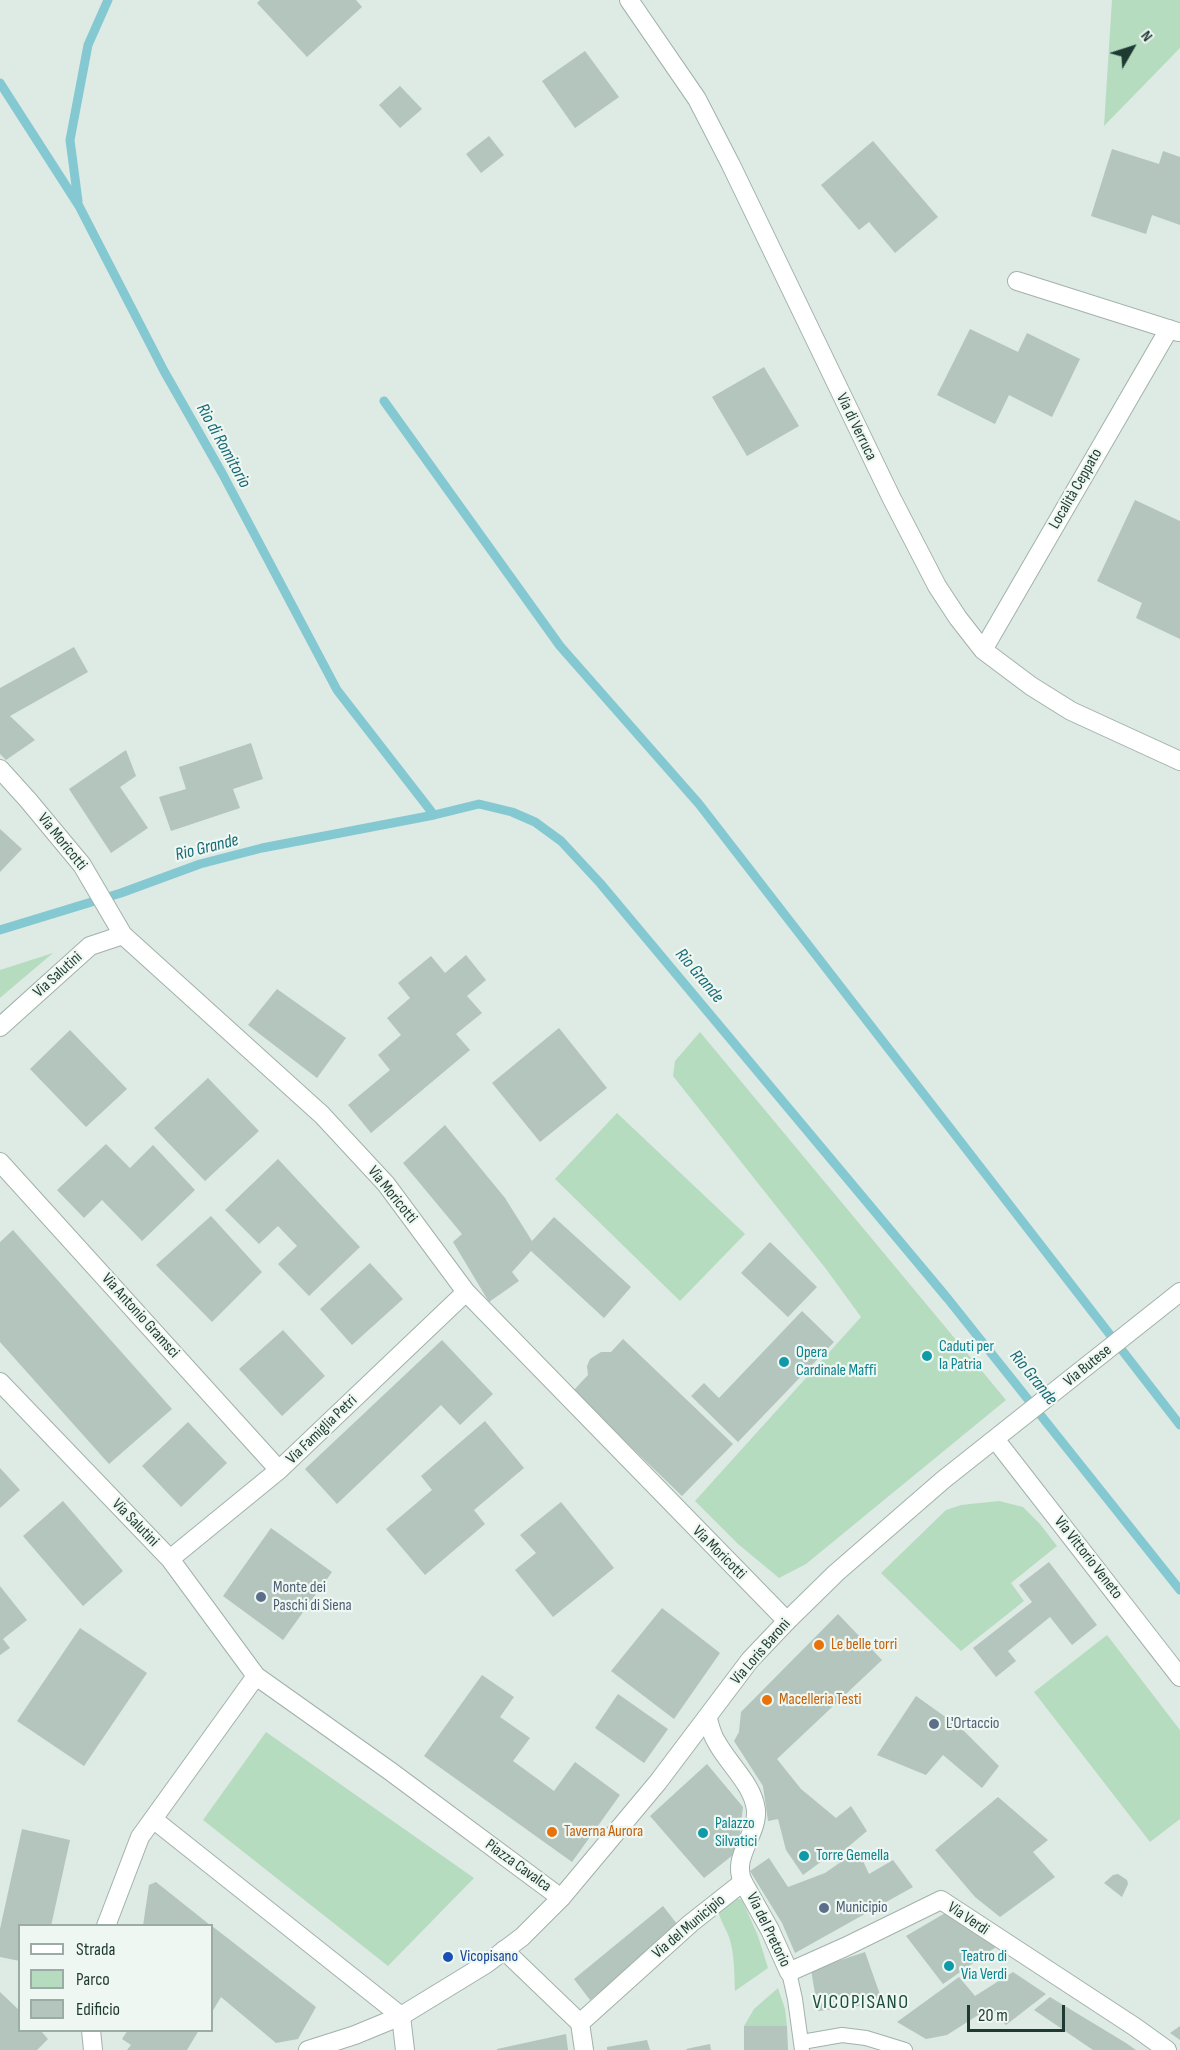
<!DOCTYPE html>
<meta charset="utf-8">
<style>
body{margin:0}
#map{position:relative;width:1180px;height:2050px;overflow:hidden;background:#deeae4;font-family:"Sofia Sans Condensed",sans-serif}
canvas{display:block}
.legend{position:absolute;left:18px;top:1924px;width:195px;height:108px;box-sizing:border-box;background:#eef7f2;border:2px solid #9baba5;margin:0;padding:8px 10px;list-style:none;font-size:18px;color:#1f3a32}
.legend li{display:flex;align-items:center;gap:12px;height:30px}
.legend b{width:30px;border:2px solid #9baba5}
.north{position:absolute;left:1102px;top:18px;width:60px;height:60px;-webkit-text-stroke:4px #eef7f2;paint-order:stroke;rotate:51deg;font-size:16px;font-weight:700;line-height:24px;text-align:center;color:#1f3a32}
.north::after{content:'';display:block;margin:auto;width:21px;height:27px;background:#1f3a32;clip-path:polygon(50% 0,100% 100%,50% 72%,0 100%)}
.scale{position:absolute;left:967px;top:2005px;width:98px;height:27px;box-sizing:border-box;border:3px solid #1f3a32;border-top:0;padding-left:8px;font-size:18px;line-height:21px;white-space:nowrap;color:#1f3a32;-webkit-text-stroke:4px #eef7f2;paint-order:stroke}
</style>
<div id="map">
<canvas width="1180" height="2050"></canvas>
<ul class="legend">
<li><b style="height:8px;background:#fff"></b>Strada</li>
<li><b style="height:16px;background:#b6dcbf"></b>Parco</li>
<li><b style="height:16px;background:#b3c5bd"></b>Edificio</li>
</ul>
<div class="north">N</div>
<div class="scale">20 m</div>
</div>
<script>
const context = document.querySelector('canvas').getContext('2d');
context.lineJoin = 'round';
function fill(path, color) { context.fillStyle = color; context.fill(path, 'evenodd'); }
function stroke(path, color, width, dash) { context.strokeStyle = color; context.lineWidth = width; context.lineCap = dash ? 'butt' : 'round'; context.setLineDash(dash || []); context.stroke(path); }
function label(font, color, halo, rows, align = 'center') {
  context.font = font + ' "Sofia Sans Condensed",sans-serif'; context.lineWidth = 4.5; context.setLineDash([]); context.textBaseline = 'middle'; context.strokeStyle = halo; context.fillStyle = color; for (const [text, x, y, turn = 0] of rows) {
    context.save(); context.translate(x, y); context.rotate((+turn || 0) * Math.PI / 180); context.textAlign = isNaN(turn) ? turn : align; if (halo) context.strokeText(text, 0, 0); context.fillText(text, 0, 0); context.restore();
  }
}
fill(new Path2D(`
 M 1112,0 L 1180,0 L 1180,48 L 1104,126 Z
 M 53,953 L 1,997 L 0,998 L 0,970 Z
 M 700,1032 L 1006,1400 L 806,1564 L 779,1578 L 738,1544 L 695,1501 L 861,1317 L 826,1269 L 673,1076 L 675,1061 Z
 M 617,1113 L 745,1234 L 680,1301 L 555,1179 Z
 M 999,1501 L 1023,1507 L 1040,1524 L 1057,1546 L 1011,1583 L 1024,1601 L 961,1651 L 881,1573 L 946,1510 L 961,1505 Z
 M 1107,1635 L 1180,1730 L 1180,1819 L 1150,1842 L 1034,1692 Z
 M 266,1732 L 474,1878 L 388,1966 L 203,1820 Z
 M 733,1897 L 742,1900 L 758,1936 L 768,1968 L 735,1991 C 734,1973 735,1955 729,1937 C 726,1928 720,1921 718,1910 Z
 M 778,1988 L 785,2009 L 787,2026 L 744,2026 L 754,2009 Z`), '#b6dcbf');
stroke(new Path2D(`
 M 0,83 L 79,206 L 164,371 L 222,473 L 337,690 L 434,815
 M 78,201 L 70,140 L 88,45 L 108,0
 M 384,401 L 560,646 L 699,804 L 1180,1425
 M 0,930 L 121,893 L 200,864 L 262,848 L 434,815 L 479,804 L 512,812 L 535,822 L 561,841 L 600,883 L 948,1299 L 1180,1590`), '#84c8d1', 9);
fill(new Path2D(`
 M 260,0 L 356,0 L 362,7 L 307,57 L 257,3 Z
 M 585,51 L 619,97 L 575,128 L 542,81 Z
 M 400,86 L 422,109 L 400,128 L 379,105 Z
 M 489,136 L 504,155 L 481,173 L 466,154 Z
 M 873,141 L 938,217 L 895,253 L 869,222 L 859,230 L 821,185 Z
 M 1112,149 L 1159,164 L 1163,151 L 1180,157 L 1180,225 L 1152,215 L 1146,234 L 1091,216 Z
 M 970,329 L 1018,352 L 1027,333 L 1080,359 L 1052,417 L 1009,395 L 995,424 L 937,395 Z
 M 764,367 L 799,426 L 747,456 L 712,397 Z
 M 1135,500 L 1180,521 L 1180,639 L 1136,618 L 1142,603 L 1097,581 Z
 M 74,647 L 88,672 L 10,716 L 35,740 L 6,760 L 0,754 L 0,688 Z
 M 251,743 L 263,779 L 233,789 L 240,808 L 171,831 L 159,797 L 186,789 L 179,767 Z
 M 126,750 L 136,776 L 120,787 L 148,828 L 111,853 L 69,789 Z
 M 0,829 L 22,849 L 0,872 Z
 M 466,955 L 486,980 L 467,996 L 482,1013 L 456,1034 L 470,1050 L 371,1133 L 348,1105 L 390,1070 L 378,1055 L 401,1035 L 387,1018 L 410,998 L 398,983 L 431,956 L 445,973 Z
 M 277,989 L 346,1038 L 317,1078 L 248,1025 Z
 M 559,1028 L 607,1088 L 540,1142 L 492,1083 Z
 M 70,1030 L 127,1089 L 86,1127 L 30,1069 Z
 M 208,1078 L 259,1131 L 205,1181 L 154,1128 Z
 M 445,1125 L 505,1198 L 532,1241 L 554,1217 L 631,1287 L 604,1318 L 531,1251 L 512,1272 L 519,1281 L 489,1302 L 453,1242 L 462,1234 L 403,1163 Z
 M 106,1144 L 130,1168 L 153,1145 L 195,1190 L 142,1241 L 102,1200 L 84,1218 L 57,1190 Z
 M 278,1159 L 360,1247 L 309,1296 L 278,1264 L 297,1246 L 278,1226 L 259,1244 L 225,1210 Z
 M 211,1216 L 262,1272 L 212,1322 L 156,1265 Z
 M 13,1230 L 172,1409 L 109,1464 L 0,1342 L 0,1242 Z
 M 770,1242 L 817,1287 L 788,1317 L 741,1273 Z
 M 370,1263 L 403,1299 L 352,1345 L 320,1309 Z
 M 802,1311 L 834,1342 L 738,1442 L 691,1396 L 704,1383 L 719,1398 Z
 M 283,1330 L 325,1376 L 282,1416 L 239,1369 Z
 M 623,1339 L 733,1444 L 682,1496 L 573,1391 L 588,1375 L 587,1366 L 590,1359 L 601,1352 L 611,1352 Z
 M 442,1340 L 493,1394 L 460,1425 L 441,1405 L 337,1504 L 305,1469 Z
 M 485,1421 L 524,1468 L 474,1510 L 485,1524 L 425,1575 L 386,1529 L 432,1490 L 421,1476 Z
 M 188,1422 L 227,1463 L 181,1507 L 142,1466 Z
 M 0,1468 L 20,1490 L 0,1508 Z
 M 63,1501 L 123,1571 L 83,1606 L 23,1536 Z
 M 561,1502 L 614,1568 L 553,1617 L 515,1570 L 536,1553 L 520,1535 Z
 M 271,1528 L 332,1572 L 283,1640 L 223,1596 Z
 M 1049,1562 L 1097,1625 L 1072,1645 L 1050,1617 L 1008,1651 L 1016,1661 L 996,1677 L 973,1648 L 1032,1602 L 1019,1585 Z
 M 0,1586 L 27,1620 L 3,1639 L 10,1648 L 0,1655 Z
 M 662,1608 L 720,1653 L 674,1719 L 611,1671 Z
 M 838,1614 L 882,1660 L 777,1759 L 801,1789 L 836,1818 L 851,1806 L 867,1831 L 836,1857 L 822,1861 L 803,1875 L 786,1850 L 778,1819 L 768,1821 L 763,1786 L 734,1741 L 739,1732 L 741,1712 Z
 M 80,1628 L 147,1673 L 84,1766 L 17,1721 Z
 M 482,1675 L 514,1697 L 500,1717 L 530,1738 L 513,1761 L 554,1791 L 575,1762 L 620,1795 L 572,1862 L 424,1756 Z
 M 618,1694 L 668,1729 L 644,1763 L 595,1728 Z
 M 916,1696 L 961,1728 L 999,1766 L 982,1788 L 943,1755 L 926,1775 L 877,1755 Z
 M 707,1764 L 743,1807 L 738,1851 L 704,1878 L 650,1816 Z
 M 998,1797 L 1048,1840 L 1033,1852 L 1055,1877 L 1000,1917 L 975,1897 L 935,1850 Z
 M 22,1829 L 70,1840 L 51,1926 L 20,1926 L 20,1961 L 0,1957 L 0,1929 Z
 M 858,1850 L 869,1874 L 893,1860 L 913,1887 L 795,1953 L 782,1923 L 750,1871 L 769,1858 L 788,1887 L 825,1873 Z
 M 1118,1874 L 1127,1880 L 1128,1884 L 1122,1897 L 1104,1883 L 1113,1875 Z
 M 156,1882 L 205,1921 L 211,1926 L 143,1926 L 149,1885 Z
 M 663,1906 L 677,1924 L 636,1964 L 590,2000 L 574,1979 Z
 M 947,1912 L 996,1947 L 943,1984 L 906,1936 Z
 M 212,1926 L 316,2007 L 298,2039 L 276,2043 L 221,1997 L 212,2012 Z
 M 865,1952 L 883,2003 L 818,2011 L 811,1970 Z
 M 1013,1972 L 1046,1994 L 1006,2025 L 989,2008 L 947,2035 L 926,2039 L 897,2022 L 959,1977 L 975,1996 Z
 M 0,1992 L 20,2011 L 20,2030 L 40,2030 L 48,2039 L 37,2050 L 0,2050 Z
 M 1050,1997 L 1126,2043 L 1136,2050 L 1093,2050 L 1034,2010 Z
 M 744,2026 L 787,2026 L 788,2050 L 744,2050 Z
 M 1180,2026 L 1180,2040 L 1170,2033 Z
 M 128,2030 L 199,2030 L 187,2050 L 127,2050 L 131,2045 L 122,2039 Z
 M 566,2034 L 568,2050 L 497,2050 L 497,2049 Z
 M 647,2040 L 650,2050 L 607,2050 L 607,2047 Z
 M 710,2044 L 711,2050 L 687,2050 L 686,2049 Z`), '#b3c5bd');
const service = new Path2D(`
 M 789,1972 L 795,1999 L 802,2050
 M 802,2042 L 842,2035 L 866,2038 L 905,2050`);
const pedestrian = new Path2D(`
 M 708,1719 C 710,1726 712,1735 716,1741 C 728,1764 753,1784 756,1810 C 758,1835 731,1857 743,1882`);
const minor = new Path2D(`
 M 629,0 L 697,99 L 731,165 L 891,497 L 937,586 L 958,618 L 983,650 L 1031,686 L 1071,711 L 1180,761
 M 1017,281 L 1178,332
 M 983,650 L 1169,329
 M 0,769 L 28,800 L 82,865 L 123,935 L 322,1115 L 386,1184 L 466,1292 L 787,1621
 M 0,1027 L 90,946 L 123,935
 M 0,1162 L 279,1470
 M 0,1382 L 170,1559 L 256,1676 L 390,1771 L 561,1898
 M 170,1559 L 279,1470 L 466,1292
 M 153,1819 L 401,2016 L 405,2050
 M 106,1926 L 140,1837 L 256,1676
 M 504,1950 L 580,2023
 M 580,2023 L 691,1923 L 743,1882 L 770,1930 L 789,1972 L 845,1947 L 941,1900 L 1135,2027 L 1167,2050
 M 580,2023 L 584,2050
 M 91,2030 L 93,2050`);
const tertiary = new Path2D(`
 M 995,1439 L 1180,1677
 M 308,2050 L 355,2035 L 401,2016 L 486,1964 L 522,1937 L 561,1898 L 658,1782 L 750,1660 L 787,1621 L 836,1573 L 943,1480 L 1180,1292`);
stroke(service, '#a1b2ab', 16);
stroke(pedestrian, '#a1b2ab', 20);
stroke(minor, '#a1b2ab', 20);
stroke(tertiary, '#a1b2ab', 20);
stroke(service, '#fff', 14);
stroke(pedestrian, '#fff', 18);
stroke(minor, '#fff', 18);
stroke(tertiary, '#fff', 18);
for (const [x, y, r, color] of [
 [927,1356,6,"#0f9aa8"],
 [784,1362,6,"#0f9aa8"],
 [261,1597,6,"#5c6f8a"],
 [819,1645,6,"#e8710a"],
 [767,1700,6,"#e8710a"],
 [934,1724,6,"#5c6f8a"],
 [552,1832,6,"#e8710a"],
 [703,1833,6,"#0f9aa8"],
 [804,1856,6,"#0f9aa8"],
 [824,1908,6,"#5c6f8a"],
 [448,1957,6,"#1a4fb4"],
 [949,1966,6,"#0f9aa8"]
]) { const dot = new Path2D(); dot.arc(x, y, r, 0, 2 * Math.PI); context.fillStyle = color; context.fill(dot); stroke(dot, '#eef7f2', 2); }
label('16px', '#1f3a32', '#eef7f2', [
 ["Via di Verruca",856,427,64],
 ["Località Ceppato",1076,489,-60],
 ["Via Moricotti",62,842,51],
 ["Via Salutini",58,975,-42],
 ["Via Moricotti",392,1195,51],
 ["Via Antonio Gramsci",140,1316,48],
 ["Via Butese",1088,1366,-39],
 ["Via Famiglia Petri",322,1430,-44],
 ["Via Salutini",135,1523,46],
 ["Via Moricotti",719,1553,45],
 ["Via Vittorio Veneto",1088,1558,52],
 ["Via Loris Baroni",761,1652,-49],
 ["Piazza Cavalca",518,1866,36],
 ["Via Verdi",968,1919,34],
 ["Via del Municipio",689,1927,-40],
 ["Via del Pretorio",768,1930,64]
]);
label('16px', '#0d838f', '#eef7f2', [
 ["Caduti per",939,1347],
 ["la Patria",939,1365],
 ["Opera",796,1353],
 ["Cardinale Maffi",796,1371],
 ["Palazzo",715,1824],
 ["Silvatici",715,1842],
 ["Torre Gemella",816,1856],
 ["Teatro di",961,1957],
 ["Via Verdi",961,1975]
], 'left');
label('16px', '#4e5e75', '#eef7f2', [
 ["Monte dei",273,1588],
 ["Paschi di Siena",273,1606],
 ["L'Ortaccio",946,1724],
 ["Municipio",836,1908]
], 'left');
label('16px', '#c56008', '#eef7f2', [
 ["Le belle torri",831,1645],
 ["Macelleria Testi",779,1700],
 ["Taverna Aurora",564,1832]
], 'left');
label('16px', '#164399', '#eef7f2', [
 ["Vicopisano",460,1957]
], 'left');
label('italic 18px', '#186a76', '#eef7f2', [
 ["Rio di Romitorio",223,446,61],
 ["Rio Grande",207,848,-14],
 ["Rio Grande",699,976,50],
 ["Rio Grande",1033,1378,51]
]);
context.letterSpacing = '1.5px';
label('20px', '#1b4c3e', '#eef7f2', [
 ["VICOPISANO",861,2003]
]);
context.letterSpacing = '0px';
</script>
